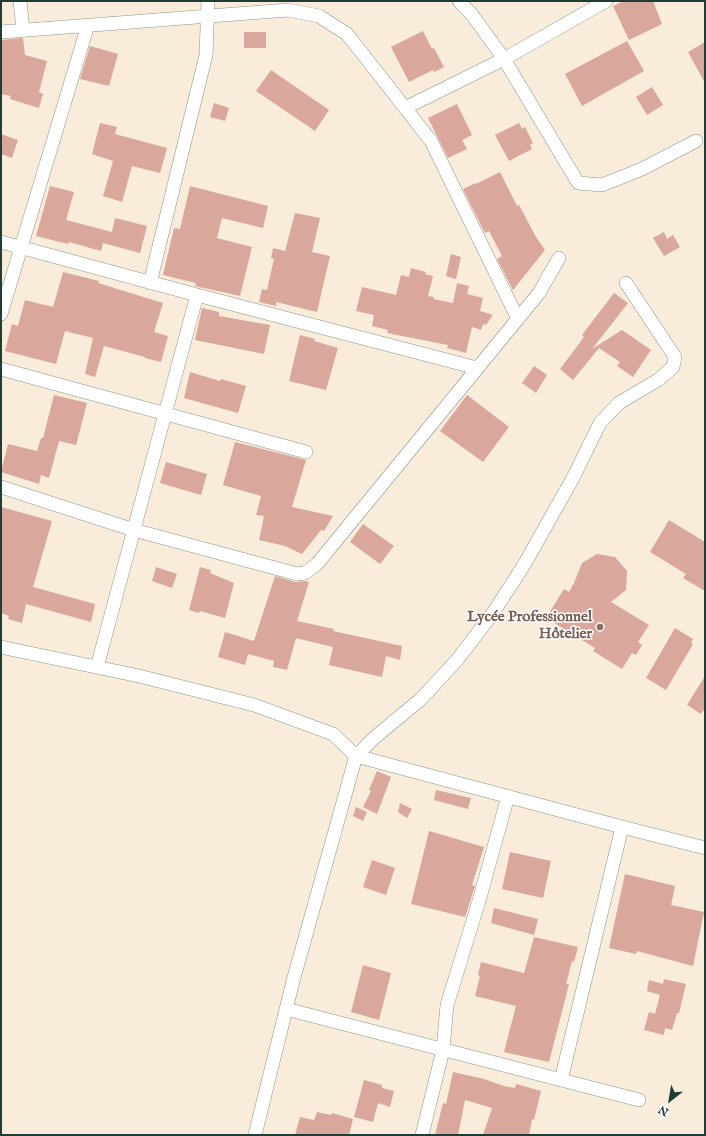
<!DOCTYPE html>
<meta charset="utf-8">
<style>
body{margin:0}
#map{position:relative;width:706px;height:1136px;overflow:hidden;background:#f9ecdb;font-family:"IM FELL English",serif}
canvas{display:block}
.frame{position:absolute;inset:0;border:2px solid #1f3d34;pointer-events:none}
.north{position:absolute;left:650px;top:1080px;width:40px;height:40px;-webkit-text-stroke:3px #fff;paint-order:stroke;rotate:211deg;font-size:11px;font-weight:700;line-height:16px;text-align:center;color:#1f3d34}
.north::after{content:'';display:block;margin:auto;width:14px;height:18px;background:#1f3d34;clip-path:polygon(50% 0,100% 100%,50% 72%,0 100%)}
</style>
<div id="map">
<canvas width="706" height="1136"></canvas>
<div class="frame"></div>
<div class="north">N</div>
</div>
<script>
const context = document.querySelector('canvas').getContext('2d');
context.lineJoin = 'round';
function fill(path, color) { context.fillStyle = color; context.fill(path, 'evenodd'); }
function stroke(path, color, width, dash) { context.strokeStyle = color; context.lineWidth = width; context.lineCap = dash ? 'butt' : 'round'; context.setLineDash(dash || []); context.stroke(path); }
function label(font, color, halo, rows, align = 'center') {
  context.font = font + ' "IM FELL English",serif'; context.lineWidth = 3; context.setLineDash([]); context.textBaseline = 'middle'; context.strokeStyle = halo; context.fillStyle = color; for (const [text, x, y, turn = 0] of rows) {
    context.save(); context.translate(x, y); context.rotate((+turn || 0) * Math.PI / 180); context.textAlign = isNaN(turn) ? turn : align; if (halo) context.strokeText(text, 0, 0); context.fillText(text, 0, 0); context.restore();
  }
}
fill(new Path2D(`
 M 624,1 L 653,1 L 662,24 L 629,40 L 613,6 Z
 M 423,31 L 432,49 L 434,48 L 444,67 L 434,72 L 433,70 L 409,82 L 391,47 Z
 M 244,32 L 266,32 L 266,48 L 244,48 Z
 M 23,38 L 25,55 L 47,61 L 39,92 L 43,94 L 39,108 L 10,99 L 11,96 L 1,94 L 1,40 Z
 M 627,41 L 644,71 L 582,106 L 565,74 Z
 M 705,42 L 705,83 L 688,52 Z
 M 90,46 L 118,54 L 109,86 L 80,79 Z
 M 271,70 L 329,110 L 315,131 L 256,91 Z
 M 652,87 L 663,105 L 647,115 L 636,97 Z
 M 214,103 L 229,108 L 225,121 L 210,117 Z
 M 457,104 L 472,135 L 462,140 L 467,149 L 448,158 L 428,118 Z
 M 100,123 L 117,127 L 115,134 L 167,148 L 160,173 L 132,166 L 122,202 L 103,196 L 113,161 L 92,154 Z
 M 519,123 L 522,129 L 525,127 L 533,143 L 530,145 L 532,149 L 509,161 L 495,135 Z
 M 1,134 L 18,140 L 12,158 L 1,154 Z
 M 500,172 L 517,206 L 519,205 L 536,237 L 545,250 L 513,290 L 497,259 L 502,256 L 489,231 L 485,233 L 463,189 L 476,183 L 476,184 Z
 M 50,186 L 74,192 L 66,220 L 112,232 L 115,218 L 147,226 L 140,253 L 103,243 L 101,251 L 69,242 L 68,244 L 36,236 Z
 M 190,186 L 268,206 L 263,228 L 222,218 L 217,238 L 252,247 L 240,296 L 195,286 L 196,283 L 163,275 L 174,228 L 180,229 Z
 M 295,213 L 320,218 L 312,252 L 330,256 L 317,312 L 276,302 L 276,306 L 259,302 L 262,289 L 267,290 L 274,259 L 271,258 L 273,248 L 285,251 Z
 M 664,232 L 667,239 L 673,235 L 680,247 L 664,256 L 653,238 Z
 M 451,254 L 461,257 L 456,279 L 446,276 Z
 M 411,268 L 426,272 L 425,274 L 433,276 L 428,296 L 434,297 L 433,299 L 453,303 L 457,283 L 469,286 L 467,294 L 483,298 L 480,311 L 493,315 L 486,325 L 483,324 L 481,330 L 472,327 L 466,353 L 447,348 L 448,345 L 387,333 L 388,330 L 372,326 L 374,315 L 356,311 L 362,287 L 396,295 L 401,275 L 409,277 Z
 M 63,272 L 99,281 L 98,283 L 163,303 L 154,332 L 168,336 L 161,362 L 145,358 L 145,357 L 104,346 L 95,377 L 85,374 L 93,338 L 65,331 L 56,364 L 5,351 L 12,324 L 18,326 L 25,300 L 53,307 Z
 M 614,293 L 628,303 L 592,349 L 622,330 L 651,350 L 633,377 L 617,366 L 620,362 L 599,348 L 573,380 L 560,369 L 584,337 L 582,335 Z
 M 202,308 L 219,312 L 219,316 L 270,325 L 264,354 L 195,340 Z
 M 300,335 L 315,339 L 314,341 L 338,348 L 326,390 L 289,381 Z
 M 534,366 L 547,375 L 536,393 L 522,383 Z
 M 190,372 L 220,381 L 221,379 L 246,386 L 238,413 L 184,398 Z
 M 54,395 L 87,403 L 76,445 L 59,441 L 49,478 L 41,475 L 39,484 L 1,472 L 8,444 L 37,451 L 41,438 L 43,438 Z
 M 467,395 L 509,427 L 483,462 L 440,431 Z
 M 235,442 L 306,460 L 292,507 L 333,516 L 324,531 L 321,530 L 302,554 L 285,546 L 259,540 L 264,516 L 256,515 L 261,496 L 223,485 Z
 M 166,462 L 207,474 L 201,495 L 160,483 Z
 M 1,507 L 52,521 L 33,587 L 95,604 L 91,622 L 26,604 L 22,623 L 8,619 L 9,616 L 1,613 Z
 M 669,520 L 705,542 L 705,591 L 683,578 L 686,574 L 650,552 Z
 M 363,524 L 394,546 L 380,564 L 350,542 Z
 M 597,554 L 615,557 L 627,571 L 626,590 L 611,602 L 649,625 L 638,642 L 642,645 L 636,655 L 632,653 L 622,669 L 593,651 L 595,648 L 546,618 L 564,589 L 569,592 L 574,583 L 582,563 Z
 M 156,567 L 177,574 L 172,588 L 152,581 Z
 M 200,567 L 211,570 L 210,573 L 234,583 L 225,618 L 200,611 L 199,613 L 189,610 Z
 M 275,576 L 295,582 L 305,581 L 309,582 L 297,621 L 334,629 L 333,631 L 402,646 L 400,660 L 386,656 L 382,677 L 329,665 L 333,647 L 296,638 L 287,670 L 273,667 L 274,661 L 248,654 L 245,665 L 218,657 L 225,632 L 254,641 Z
 M 675,628 L 693,639 L 691,643 L 693,644 L 666,690 L 646,678 Z
 M 705,676 L 705,708 L 701,714 L 687,705 Z
 M 377,771 L 391,777 L 377,814 L 363,807 L 371,791 L 369,790 Z
 M 436,790 L 471,798 L 468,809 L 434,800 Z
 M 400,803 L 412,809 L 407,818 L 398,812 Z
 M 356,807 L 367,812 L 363,821 L 353,816 Z
 M 429,831 L 484,847 L 472,885 L 475,886 L 465,917 L 411,904 Z
 M 510,852 L 551,861 L 543,898 L 502,889 Z
 M 372,860 L 395,868 L 386,895 L 363,887 Z
 M 625,874 L 675,886 L 671,905 L 704,912 L 693,966 L 637,951 L 636,954 L 609,948 Z
 M 494,908 L 538,919 L 534,935 L 491,923 Z
 M 534,937 L 578,947 L 574,962 L 572,961 L 566,984 L 569,984 L 549,1062 L 504,1052 L 516,1006 L 475,996 L 480,976 L 478,975 L 481,962 L 524,973 Z
 M 363,965 L 391,973 L 379,1020 L 351,1012 Z
 M 664,979 L 686,984 L 679,1013 L 677,1013 L 672,1030 L 665,1028 L 664,1035 L 644,1030 L 649,1012 L 655,1014 L 660,995 L 647,991 L 649,980 L 663,984 Z
 M 453,1072 L 484,1079 L 504,1086 L 515,1088 L 516,1084 L 541,1091 L 534,1120 L 532,1119 L 529,1135 L 483,1135 L 492,1108 L 465,1100 L 458,1135 L 435,1135 L 443,1103 L 446,1104 Z
 M 364,1080 L 382,1085 L 382,1088 L 394,1091 L 390,1107 L 378,1103 L 373,1122 L 354,1117 Z
 M 317,1112 L 331,1115 L 332,1113 L 353,1119 L 349,1135 L 295,1135 L 300,1117 L 314,1120 Z`), '#d9a79b');
const minor = new Path2D(`
 M 20,1 L 23,30
 M 459,1 L 473,16 L 504,59 L 578,183 L 602,185 L 642,169 L 696,141
 M 1,32 L 288,10 L 319,16 L 347,34 L 431,141 L 518,319
 M 405,108 L 504,59 L 606,1
 M 1,242 L 197,295 L 477,368
 M 150,283 L 206,55 L 208,1
 M 1,314 L 88,25
 M 1,369 L 306,452
 M 1,487 L 134,530 L 297,574 L 305,573 L 317,564 L 539,293 L 559,258
 M 1,647 L 139,676 L 254,705 L 333,734 L 356,756 L 622,827 L 705,848
 M 97,667 L 197,295
 M 286,1009 L 639,1100
 M 561,1080 L 622,827
 M 255,1135 L 293,981 L 356,756 L 374,738 L 421,699 L 457,660 L 493,613 L 524,565 L 573,478 L 600,423 L 619,403 L 658,380 L 673,367 L 675,357 L 626,283
 M 422,1135 L 443,1050 L 447,1005 L 479,901 L 508,796`);
stroke(minor, '#8c9488', 14);
stroke(minor, '#fff', 13);
for (const [x, y, r, color] of [
 [600,627,4,"#8d6e63"]
]) { const dot = new Path2D(); dot.arc(x, y, r, 0, 2 * Math.PI); context.fillStyle = color; context.fill(dot); stroke(dot, '#fff', 1.5); }
label('bold 15px', '#785e54', '#fff', [
 ["Lycée Professionnel",592,618],
 ["Hôtelier",592,635]
], 'right');
</script>
